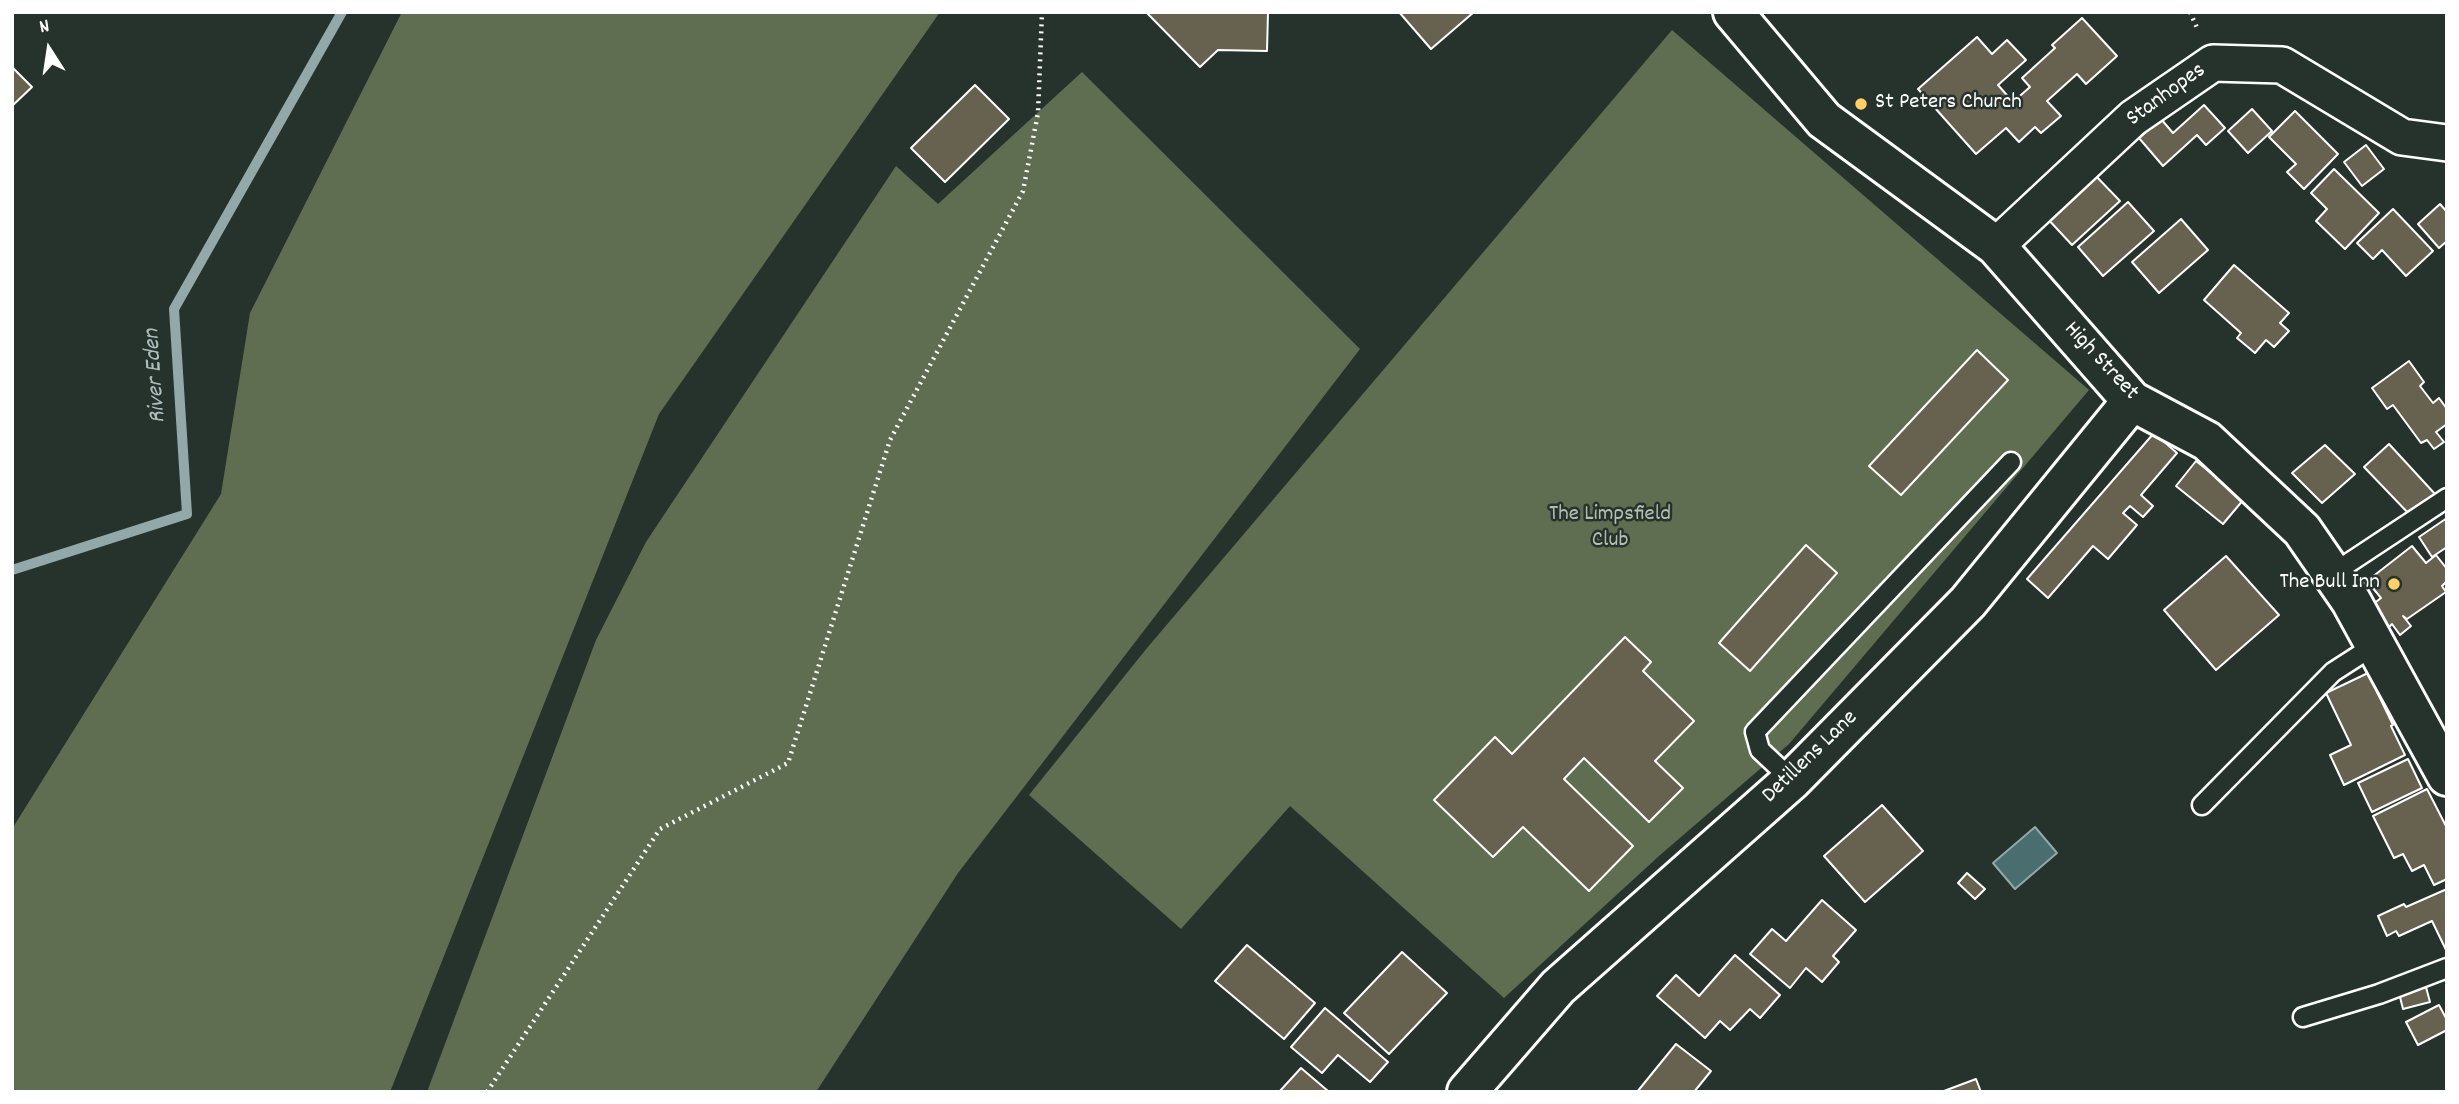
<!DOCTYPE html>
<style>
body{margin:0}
#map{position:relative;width:2459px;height:1104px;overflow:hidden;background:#26332d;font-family:Dekko,sans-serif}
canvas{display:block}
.frame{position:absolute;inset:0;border:14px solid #fff;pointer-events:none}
.north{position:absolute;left:14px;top:14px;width:70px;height:70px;-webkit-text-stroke:5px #26332d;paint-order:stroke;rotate:348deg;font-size:19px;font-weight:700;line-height:28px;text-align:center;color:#fff}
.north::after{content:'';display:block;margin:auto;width:24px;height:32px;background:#fff;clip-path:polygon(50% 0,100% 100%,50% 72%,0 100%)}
</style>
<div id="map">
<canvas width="2459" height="1104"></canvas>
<div class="frame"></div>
<div class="north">N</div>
</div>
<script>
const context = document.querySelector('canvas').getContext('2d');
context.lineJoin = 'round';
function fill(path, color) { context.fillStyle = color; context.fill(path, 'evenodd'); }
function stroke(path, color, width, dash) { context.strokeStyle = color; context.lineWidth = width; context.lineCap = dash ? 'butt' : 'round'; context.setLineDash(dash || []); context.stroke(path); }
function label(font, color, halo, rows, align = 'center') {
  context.font = font + ' Dekko,sans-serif'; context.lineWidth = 5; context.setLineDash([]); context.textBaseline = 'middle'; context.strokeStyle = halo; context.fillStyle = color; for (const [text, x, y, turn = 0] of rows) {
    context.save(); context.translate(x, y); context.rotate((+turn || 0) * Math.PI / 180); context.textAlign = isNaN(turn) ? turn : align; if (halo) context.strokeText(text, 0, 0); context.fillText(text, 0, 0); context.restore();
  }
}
fill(new Path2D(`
 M 402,12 L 940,12 L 659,414 L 390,1092 L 12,1092 L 12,829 L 221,494 L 250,313 Z
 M 1672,30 L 2089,390 L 1789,744 L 1659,856 L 1504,998 L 1290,806 L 1181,929 L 1029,795 L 1147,648 Z
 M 1082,72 L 1360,349 L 958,873 L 816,1092 L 427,1092 L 596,640 L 646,542 L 896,166 L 938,204 Z`), '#5f6e50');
const water = new Path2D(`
 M 2035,827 L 2057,853 L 2015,889 L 1993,863 Z`);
fill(water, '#4a6e6f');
stroke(water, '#92a8a9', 2);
stroke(new Path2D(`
 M 12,570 L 187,514 L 174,309 L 342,12`), '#92a8a9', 10);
const building = new Path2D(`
 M 1146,12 L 1268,12 L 1267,51 L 1218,50 L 1200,67 Z
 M 1399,12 L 1474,12 L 1431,49 Z
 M 2082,18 L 2117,56 L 2086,84 L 2077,74 L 2047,101 L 2061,116 L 2041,133 L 2035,127 L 2019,142 L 2006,128 L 1976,154 L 1918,89 L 1977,37 L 1992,54 L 2007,40 L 2026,60 L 1998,85 L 2013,102 L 2030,87 L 2022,78 L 2055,48 L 2052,45 Z
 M 12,67 L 32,87 L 12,106 Z
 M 975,85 L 1009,119 L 945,182 L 911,148 Z
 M 2204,105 L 2225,128 L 2206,145 L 2197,135 L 2163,166 L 2139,138 L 2161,119 L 2173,133 Z
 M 2252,109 L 2272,131 L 2248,153 L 2228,131 Z
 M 2295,111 L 2338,154 L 2304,189 L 2287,172 L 2296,164 L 2269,137 Z
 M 2366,145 L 2384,169 L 2362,186 L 2344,162 Z
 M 2334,169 L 2379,213 L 2345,249 L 2316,221 L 2327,209 L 2311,193 Z
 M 2093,173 L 2120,201 L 2072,245 L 2046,217 Z
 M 2128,202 L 2154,231 L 2103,276 L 2078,247 Z
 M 2440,204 L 2447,212 L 2447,241 L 2439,248 L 2418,224 Z
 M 2393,209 L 2433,251 L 2406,276 L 2382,250 L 2373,259 L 2357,243 Z
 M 2181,219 L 2208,250 L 2159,293 L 2132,262 Z
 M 2234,265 L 2289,313 L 2280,323 L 2289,331 L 2274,347 L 2266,340 L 2255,353 L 2237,338 L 2241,333 L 2204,300 Z
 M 1977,350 L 2008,380 L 1901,495 L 1869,466 Z
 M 2409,361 L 2424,382 L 2420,386 L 2433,403 L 2439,398 L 2447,409 L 2447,424 L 2436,432 L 2444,442 L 2434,449 L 2427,440 L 2421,443 L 2393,405 L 2387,409 L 2372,388 Z
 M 2154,433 L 2177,453 L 2141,495 L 2153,506 L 2143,517 L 2130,506 L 2123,513 L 2137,525 L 2108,559 L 2093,546 L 2048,598 L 2027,579 Z
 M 2389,444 L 2435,494 L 2411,516 L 2364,467 Z
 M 2325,445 L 2355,474 L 2322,503 L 2292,473 Z
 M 2196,461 L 2244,499 L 2223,524 L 2176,486 Z
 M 2447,518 L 2447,547 L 2432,557 L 2419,537 Z
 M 1806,545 L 1837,573 L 1750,671 L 1719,643 Z
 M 2412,546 L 2426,563 L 2436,555 L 2447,569 L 2447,581 L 2442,586 L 2446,592 L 2407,619 L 2403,616 L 2411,626 L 2400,635 L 2392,624 L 2389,627 L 2372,605 L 2381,598 L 2367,581 Z
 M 2226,556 L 2279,615 L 2216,670 L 2164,610 Z
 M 1625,637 L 1651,662 L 1643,671 L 1694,721 L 1655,761 L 1683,788 L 1649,822 L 1584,758 L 1564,779 L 1633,846 L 1589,891 L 1523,827 L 1493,857 L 1434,800 L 1495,737 L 1512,754 Z
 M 2368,673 L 2393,725 L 2391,726 L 2405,755 L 2344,785 L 2330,755 L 2351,745 L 2326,693 Z
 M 2408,759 L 2422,788 L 2372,812 L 2358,783 Z
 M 2427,789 L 2447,828 L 2447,879 L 2434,885 L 2424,865 L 2412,871 L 2403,854 L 2394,858 L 2373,816 Z
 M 1882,805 L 1923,851 L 1865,902 L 1824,856 Z
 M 1967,873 L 1985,889 L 1975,899 L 1958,883 Z
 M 2447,889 L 2447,952 L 2432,921 L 2399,936 L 2396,931 L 2387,936 L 2378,916 L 2404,904 L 2406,907 Z
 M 1822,900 L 1856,930 L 1833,956 L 1839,962 L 1822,982 L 1806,968 L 1790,988 L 1750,954 L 1772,929 L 1786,941 Z
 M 1247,945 L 1315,1003 L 1284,1039 L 1215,981 Z
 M 1402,952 L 1447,993 L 1389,1054 L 1344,1013 Z
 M 1735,955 L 1780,995 L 1760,1018 L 1750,1009 L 1730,1030 L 1720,1021 L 1705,1038 L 1657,996 L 1676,975 L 1699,996 Z
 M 2426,987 L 2430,1002 L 2403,1009 L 2399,993 Z
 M 2439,1005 L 2447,1020 L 2447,1030 L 2418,1045 L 2406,1022 Z
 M 1325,1008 L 1388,1062 L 1370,1082 L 1338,1055 L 1322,1073 L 1291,1047 Z
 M 1676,1044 L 1711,1071 L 1694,1092 L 1637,1092 Z
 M 1301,1068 L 1328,1091 L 1327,1092 L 1279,1092 Z
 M 1976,1079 L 1981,1092 L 1944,1092 L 1944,1091 Z`);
fill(building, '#676150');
stroke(building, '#fff', 2);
const service = new Path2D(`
 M 2332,574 L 2447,498
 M 1792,780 L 1760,750 L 1755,732 L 2011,462
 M 2202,805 L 2333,672 L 2375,645
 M 2303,1017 L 2379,994 L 2447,968`);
const minor = new Path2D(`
 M 1996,246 L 2133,118 L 2213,63 L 2282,65 L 2402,137 L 2447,143`);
const secondary = new Path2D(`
 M 1733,12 L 1824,120 L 1996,246 L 2132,401 L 2207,441 L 2302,530 L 2351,601 L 2447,776
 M 1467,1092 L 1558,987 L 1792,780 L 1968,602 L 2132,401`);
stroke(service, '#fff', 23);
stroke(minor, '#fff', 40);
stroke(secondary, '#fff', 44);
stroke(new Path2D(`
 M 2190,12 L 2198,30
 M 487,1092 L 660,829 L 788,763 L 890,440 L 1023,191 L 1038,113 L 1042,12`), '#fff', 4.5, [2, 5]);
stroke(service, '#26332d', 18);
stroke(minor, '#26332d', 35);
stroke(secondary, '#26332d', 38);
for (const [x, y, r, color] of [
 [1861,104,7,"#ffd166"],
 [2394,584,7,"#ffd166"]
]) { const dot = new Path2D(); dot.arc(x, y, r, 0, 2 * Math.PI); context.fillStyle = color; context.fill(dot); stroke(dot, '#26332d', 2.5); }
label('23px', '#fff', '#26332d', [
 ["Stanhopes",2167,96,-36],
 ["High Street",2100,362,47],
 ["Detillens Lane",1811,758,-44]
]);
label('23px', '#fff', '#26332d', [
 ["St Peters Church",1875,104],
 ["The Bull Inn",2380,584,"right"]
], 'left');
label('23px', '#b7beb0', '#26332d', [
 ["The Limpsfield",1610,516],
 ["Club",1610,542]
]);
label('italic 24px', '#aebebe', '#26332d', [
 ["River Eden",157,376,-94]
]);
</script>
